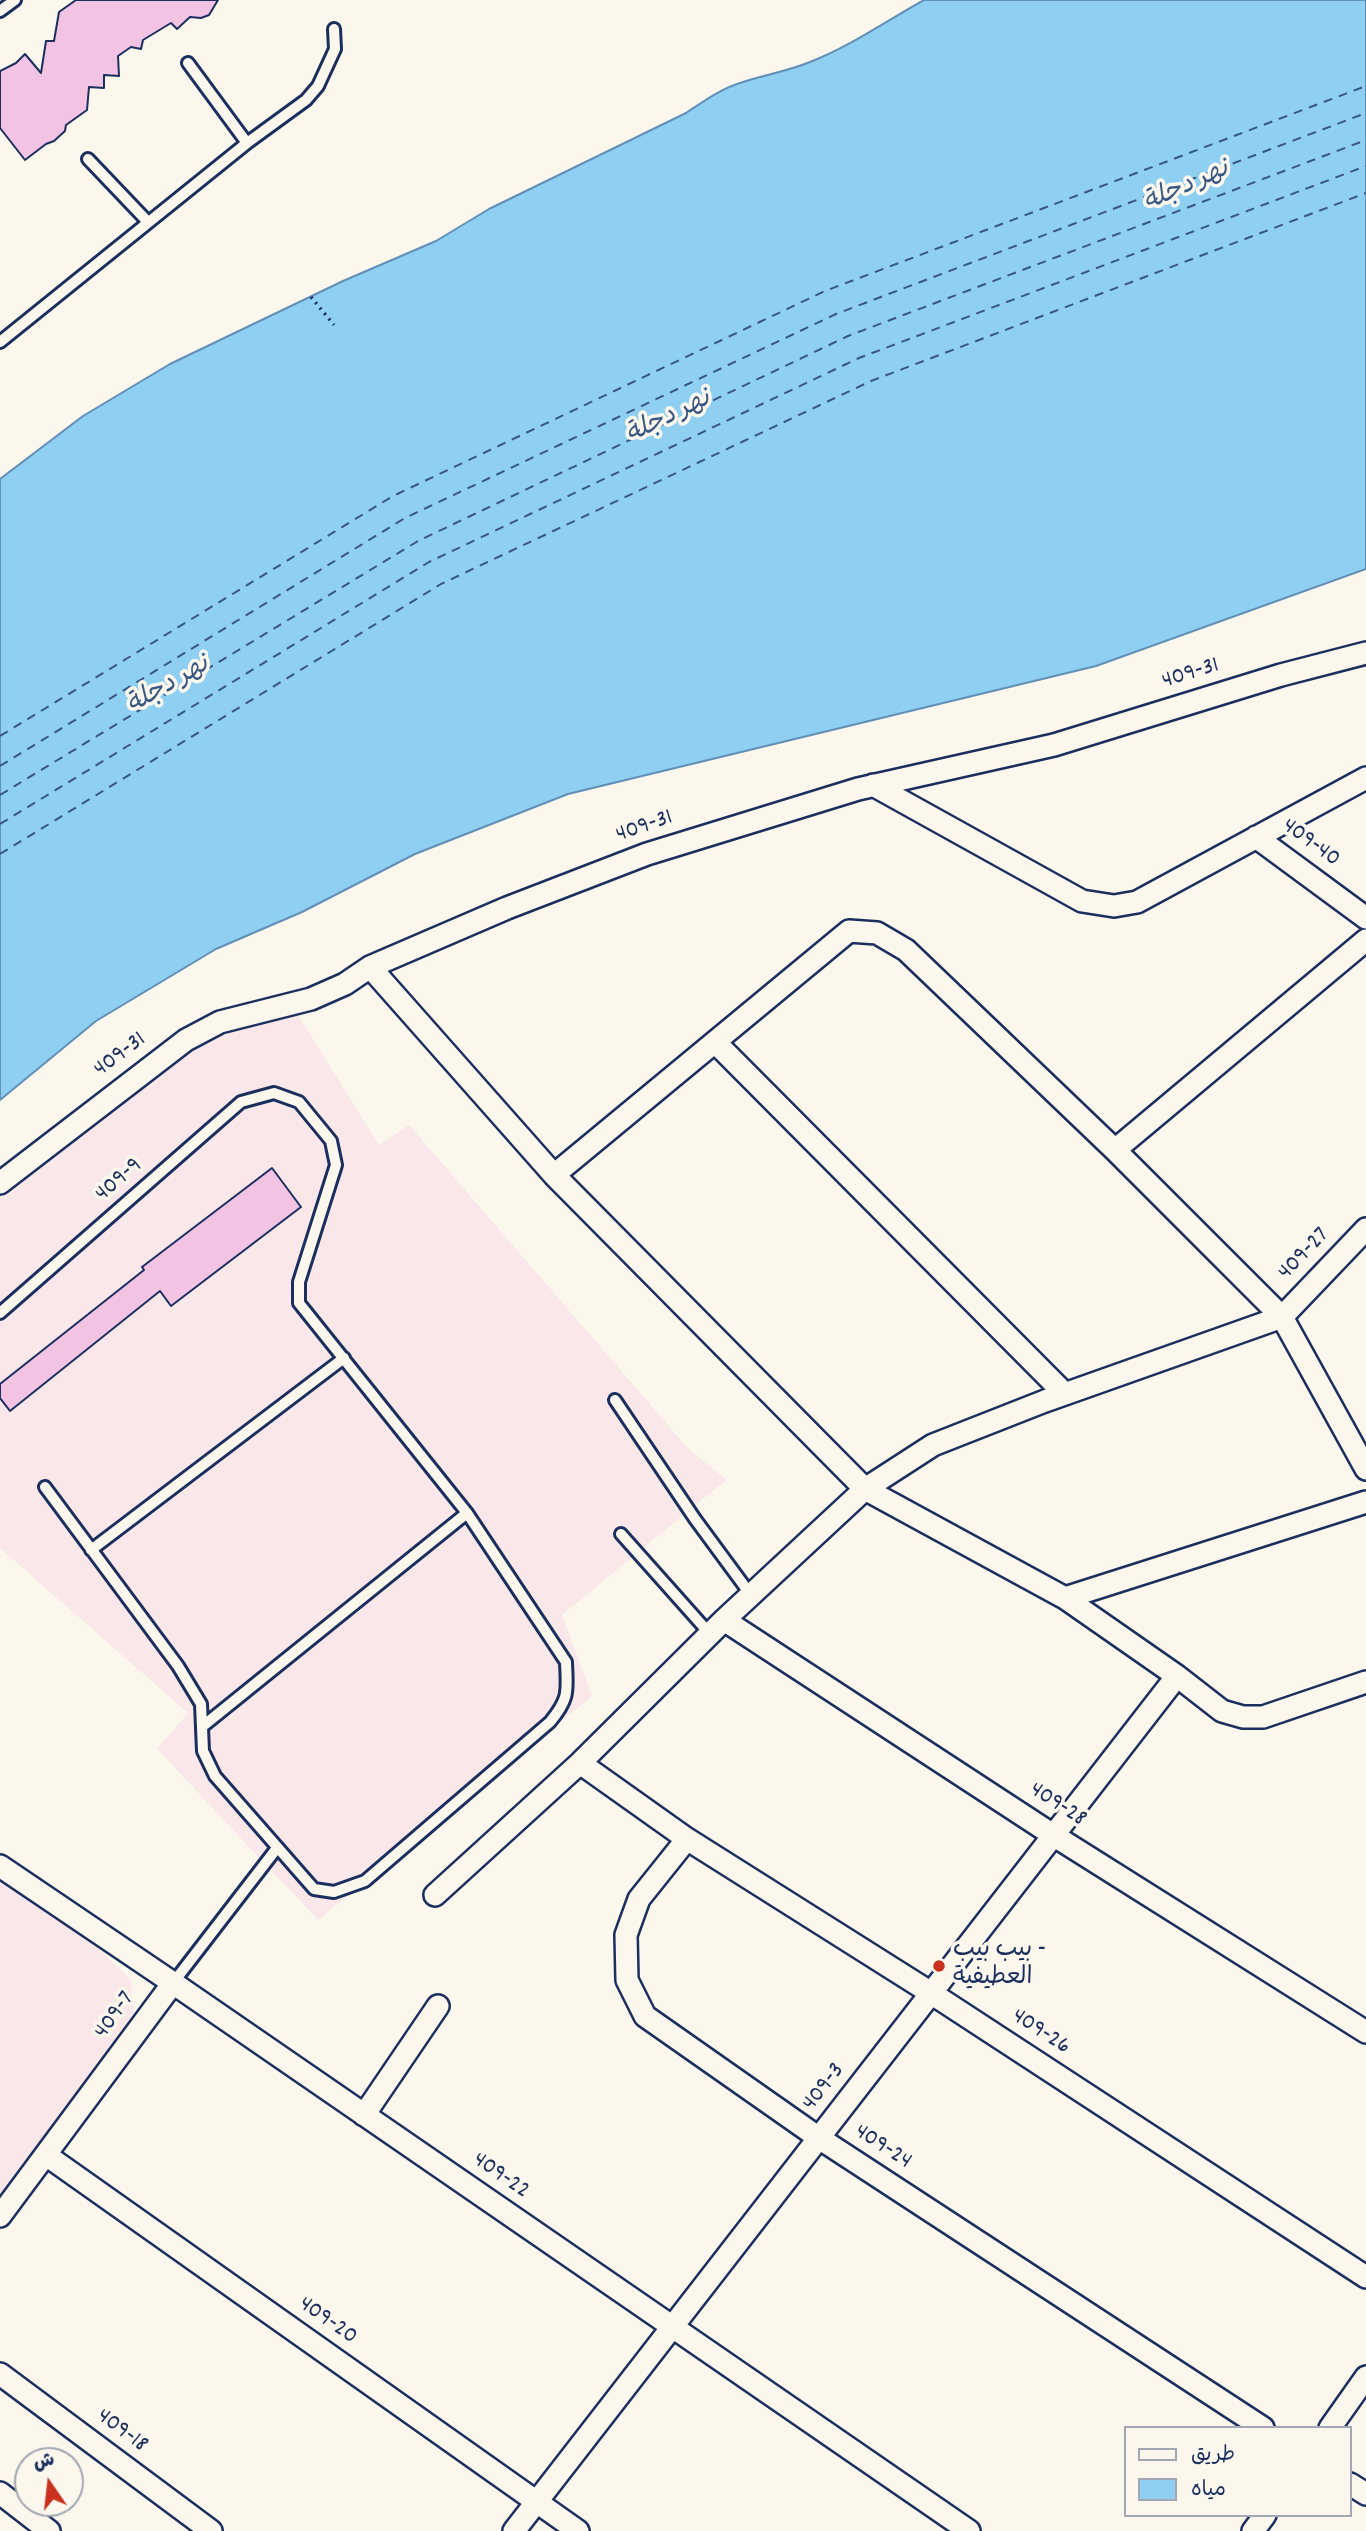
<!DOCTYPE html>
<meta charset="utf-8">
<style>
body{margin:0}
#map{position:relative;width:1366px;height:2531px;overflow:hidden;background:#fbf7ec;font-family:Dekko,"Playpen Sans Arabic",sans-serif}
canvas{display:block}
.legend{position:absolute;left:1124px;top:2426px;width:228px;height:91px;box-sizing:border-box;background:#fbf7ec;border:2px solid #a1a7b3;margin:0;padding:9px 12px;list-style:none;font-size:21px;color:#1b2f5e}
.legend li{display:flex;align-items:center;gap:14px;height:35px}
.legend b{width:35px;border:2px solid #a1a7b3}
.north{position:absolute;left:14px;top:2447px;width:70px;height:70px;box-sizing:border-box;background:#fbf7ec;border:2px solid #a1a7b3;border-radius:50%;rotate:346deg;font-size:19px;font-weight:700;line-height:28px;text-align:center;color:#1b2f5e}
.north::after{content:'';display:block;margin:auto;width:24px;height:32px;background:#c8321e;clip-path:polygon(50% 0,100% 100%,50% 72%,0 100%)}
</style>
<div id="map">
<canvas width="1366" height="2531"></canvas>
<ul class="legend">
<li><b style="height:9px;background:#fbf7ec"></b>طريق</li>
<li><b style="height:19px;background:#8fcff1"></b>مياه</li>
</ul>
<div class="north">ش</div>
</div>
<script>
const context = document.querySelector('canvas').getContext('2d');
context.lineJoin = 'round';
function fill(path, color) { context.fillStyle = color; context.fill(path, 'evenodd'); }
function stroke(path, color, width, dash) { context.strokeStyle = color; context.lineWidth = width; context.lineCap = dash ? 'butt' : 'round'; context.setLineDash(dash || []); context.stroke(path); }
function label(font, color, halo, rows, align = 'center') {
  context.font = font + ' Dekko,"Playpen Sans Arabic",sans-serif'; context.lineWidth = 7; context.setLineDash([]); context.textBaseline = 'middle'; context.strokeStyle = halo; context.fillStyle = color; for (const [text, x, y, turn = 0] of rows) {
    context.save(); context.translate(x, y); context.rotate((+turn || 0) * Math.PI / 180); context.textAlign = isNaN(turn) ? turn : align; if (halo) context.strokeText(text, 0, 0); context.fillText(text, 0, 0); context.restore();
  }
}
fill(new Path2D(`
 M 298,1015 L 379,1145 L 409,1125 L 686,1446 L 726,1480 L 562,1615 L 592,1696 L 318,1920 L 157,1749 L 188,1713 L 0,1548 L 0,1182 L 214,1030 Z
 M 0,1881 L 88,1939 L 130,1979 L 134,2013 L 0,2197 Z`), '#f9e7ea');
const water = new Path2D(`
 M 924,0 L 1366,0 L 1366,569 L 1096,666 L 568,794 L 415,854 L 302,912 L 216,949 L 96,1021 L 0,1100 L 0,479 L 83,416 L 170,364 L 343,281 L 436,241 L 489,209 L 686,113 C 704,101 722,88 743,82 C 765,75 788,71 810,62 C 851,46 886,21 924,0 Z`);
fill(water, '#8fcff1');
stroke(water, '#618fb6', 2);
stroke(new Path2D(`
 M 0,736 L 393,496 L 825,291 L 1366,86
 M 0,766 L 405,518 L 836,314 L 1366,113
 M 0,795 L 418,541 L 848,336 L 1366,140
 M 0,824 L 429,562 L 859,358 L 1366,166
 M 0,854 L 441,584 L 871,381 L 1366,193`), '#385783', 2, [9, 7]);
const building = new Path2D(`
 M 76,0 L 218,0 L 209,15 L 201,18 L 190,17 L 177,29 L 171,23 L 143,40 L 141,49 L 131,47 L 118,56 L 119,76 L 104,75 L 104,88 L 89,87 L 87,110 L 66,125 L 65,131 L 54,141 L 46,144 L 25,160 L 0,128 L 0,71 L 16,63 L 25,54 L 41,73 L 46,41 L 54,41 L 59,12 Z
 M 272,1168 L 301,1207 L 171,1306 L 160,1291 L 10,1411 L 0,1398 L 0,1384 L 144,1270 L 142,1267 Z`);
fill(building, '#f3c3e4');
stroke(building, '#1b2f5e', 2);
const service = new Path2D(`
 M 0,11 L 15,0
 M 188,63 L 247,143
 M 88,159 L 148,222
 M 0,342 L 247,143 L 306,100 L 318,86 L 335,49 L 334,29
 M 0,1313 L 241,1102 L 274,1093 L 299,1102 L 331,1141 L 336,1165 L 299,1282 L 299,1303 L 467,1513 L 566,1662 C 567,1691 570,1698 550,1722 L 365,1881 L 334,1892 L 314,1889 L 215,1776 L 203,1751 L 201,1704 L 178,1666 L 45,1487
 M 615,1400 L 695,1519 L 751,1595
 M 621,1534 L 710,1634
 M 91,1550 L 344,1358
 M 203,1726 L 467,1513
 M 173,1983 L 277,1848`);
const minor = new Path2D(`
 M 873,785 L 1082,901 L 1114,906 L 1137,902 L 1366,778
 M 1256,837 L 1366,918
 M 370,967 L 554,1175 L 865,1489 L 1065,1598 L 1177,1676 L 1222,1711 L 1243,1717 L 1263,1717 L 1366,1682
 M 715,1042 L 1065,1394
 M 1115,1150 L 1366,940
 M 554,1175 L 849,931 L 877,933 L 906,950 L 1115,1150 L 1282,1317 L 1366,1469
 M 0,1183 L 186,1040 L 220,1022 L 311,999 L 345,984 L 370,967 L 507,908 L 647,854 L 858,789 L 1054,745 L 1281,675 L 1366,653
 M 1065,1598 L 1366,1502
 M 724,1620 L 1053,1835 L 1366,2032
 M 580,1763 L 687,1839 L 931,1993 L 1366,2277
 M 687,1839 L 639,1899 L 626,1935 L 627,1980 L 645,2016 L 819,2138 L 1263,2428
 M 0,1866 L 173,1983 L 969,2531
 M 435,1895 L 580,1763 L 724,1620 L 865,1489 L 933,1445 L 1045,1401 L 1282,1317 L 1366,1229
 M 364,2115 L 438,2006
 M 46,2155 L 578,2531
 M 0,2216 L 173,1983
 M 0,2374 L 211,2531
 M 1330,2428 L 1366,2377
 M 1350,2484 L 1366,2494
 M 0,2493 L 49,2531
 M 514,2531 L 1177,1676
 M 1253,2531 L 1265,2515`);
stroke(service, '#1b2f5e', 16);
stroke(minor, '#1b2f5e', 26);
stroke(new Path2D(`
 M 311,297 L 334,325`), '#1b2f5e', 3.5, [2, 5]);
stroke(service, '#fbf7ec', 10);
stroke(minor, '#fbf7ec', 21);
for (const [x, y, r, color] of [
 [939,1966,7,"#c8321e"]
]) { const dot = new Path2D(); dot.arc(x, y, r, 0, 2 * Math.PI); context.fillStyle = color; context.fill(dot); stroke(dot, '#fbf7ec', 2.5); }
label('24px', '#1b2f5e', '#fbf7ec', [
 ["409-31",1191,675,-17],
 ["409-31",645,828,-19],
 ["409-40",1310,844,36],
 ["409-31",121,1056,-37],
 ["409-9",120,1181,-41],
 ["409-27",1305,1255,-46],
 ["409-28",1057,1806,33],
 ["409-7",116,2016,-54],
 ["409-26",1040,2033,33],
 ["409-3",825,2088,-52],
 ["409-24",882,2148,33],
 ["409-22",500,2177,35],
 ["409-20",327,2322,35],
 ["409-18",121,2432,37]
]);
label('24px', '#1b2f5e', '#fbf7ec', [
 ["بيب بيب -",953,1952],
 ["العطيفية",953,1980]
], 'left');
label('italic 26px', '#385783', '#fbf7ec', [
 ["نهر دجلة",1187,188,-24],
 ["نهر دجلة",669,419,-26],
 ["نهر دجلة",169,687,-30]
]);
</script>
